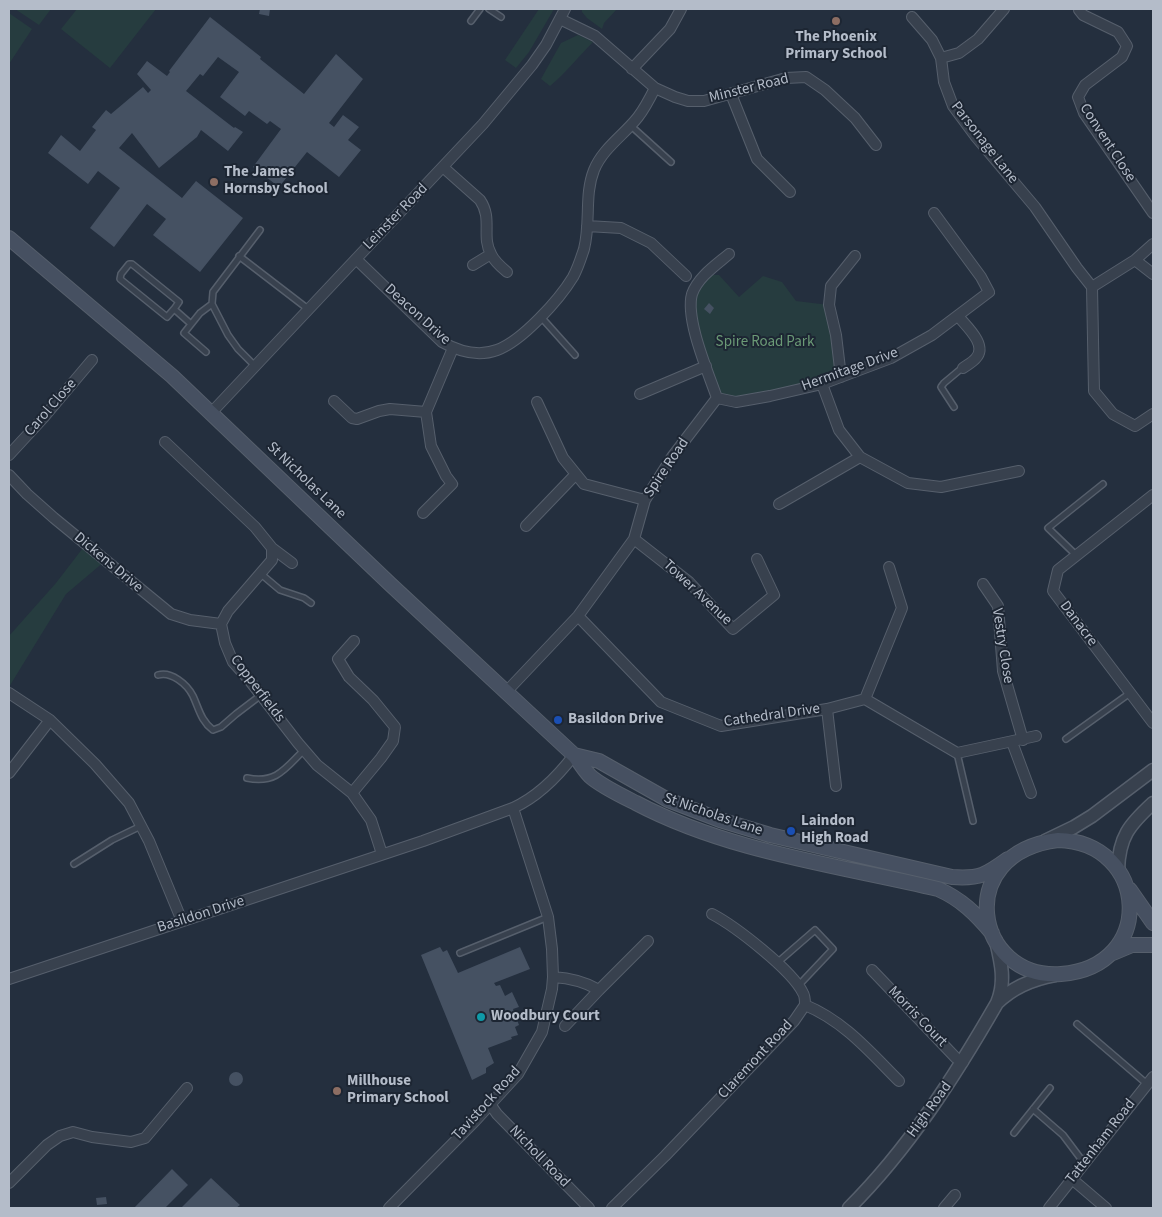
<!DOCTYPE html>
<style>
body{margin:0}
#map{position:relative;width:1162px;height:1217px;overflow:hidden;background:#242f3e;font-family:"Source Sans 3",sans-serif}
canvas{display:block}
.frame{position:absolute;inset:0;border:10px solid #b4bcc9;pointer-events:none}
</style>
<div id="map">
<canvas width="1162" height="1217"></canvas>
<div class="frame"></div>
</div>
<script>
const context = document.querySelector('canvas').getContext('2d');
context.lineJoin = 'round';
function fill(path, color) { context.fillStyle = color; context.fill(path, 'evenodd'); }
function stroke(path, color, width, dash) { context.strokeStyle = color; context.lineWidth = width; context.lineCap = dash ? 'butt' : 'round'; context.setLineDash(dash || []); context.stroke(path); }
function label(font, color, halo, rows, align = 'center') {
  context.font = font + ' "Source Sans 3",sans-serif'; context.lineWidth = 4; context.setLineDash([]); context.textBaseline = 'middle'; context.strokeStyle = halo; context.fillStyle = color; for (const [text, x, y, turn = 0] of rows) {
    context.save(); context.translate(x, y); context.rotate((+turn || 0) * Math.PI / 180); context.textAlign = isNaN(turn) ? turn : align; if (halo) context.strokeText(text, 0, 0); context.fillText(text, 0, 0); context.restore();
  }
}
fill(new Path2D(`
 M 15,9 L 51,9 L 39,25 Z
 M 77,9 L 156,9 L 110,68 L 61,29 Z
 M 539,9 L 554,9 L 529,52 L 516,68 L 505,60 Z
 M 582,9 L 617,9 L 604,23 L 602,29 L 587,18 L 582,12 Z
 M 9,13 L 32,29 L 9,64 Z
 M 578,35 L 593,42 C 578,57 566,73 550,86 L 541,79 L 561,43 Z
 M 713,275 L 719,275 L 739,297 L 763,276 L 782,282 L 796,301 L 829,305 L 841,377 L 736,402 L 717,398 L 690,311 L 703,277 Z
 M 86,544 L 105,561 L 66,594 L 9,687 L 9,636 L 56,583 Z`), '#263c3f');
fill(new Path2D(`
 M 260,9 L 270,9 L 269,16 L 259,14 Z
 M 210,17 L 261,57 L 260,59 L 304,94 L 336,54 L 363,79 L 329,123 L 334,127 L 343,115 L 359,127 L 348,140 L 361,150 L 339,177 L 307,152 L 279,187 L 253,167 L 281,129 L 270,121 L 267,124 L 249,111 L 245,116 L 220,97 L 239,72 L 218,57 L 203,76 L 200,74 L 186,91 L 234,128 L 235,127 L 243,132 L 228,151 L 201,130 L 197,137 L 159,168 L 132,133 L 119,148 L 182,198 L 196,181 L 243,218 L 200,272 L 153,235 L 166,219 L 147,204 L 114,247 L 90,228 L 120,188 L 98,171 L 88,184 L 48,153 L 61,135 L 80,151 L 96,130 L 92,127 L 106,110 L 111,114 L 143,87 L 148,93 L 151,90 L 137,74 L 147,61 L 167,76 L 170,72 L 169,71 Z
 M 709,303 L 714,308 L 710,314 L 704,309 Z
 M 440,947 L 443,952 L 447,950 L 458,973 L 520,947 L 530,969 L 494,983 L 496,986 L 500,985 L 505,996 L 512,992 L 519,1007 L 513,1009 L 519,1025 L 515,1027 L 518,1035 L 511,1037 L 512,1039 L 488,1048 L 494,1063 L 486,1068 L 486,1073 L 472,1080 L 421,955 Z
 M229 1079a7 7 0 1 1 14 0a7 7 0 1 1-14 0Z
 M 172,1169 L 188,1185 L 165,1208 L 134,1208 Z
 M 211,1178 L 240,1205 L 236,1208 L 181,1208 Z
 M 106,1197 L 107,1204 L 97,1205 L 96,1198 Z`), '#455162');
const service = new Path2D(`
 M 489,9 L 501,17
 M 471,21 L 480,9
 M 630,125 L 671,162
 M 239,256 L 308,309
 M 174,309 L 167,317 L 120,279 L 121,274 L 129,264 L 132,264 L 179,302 L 174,309 L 191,324
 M 541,317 L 575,355
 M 206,352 L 184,333 L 200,313 L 212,304
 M 255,366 L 238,349 L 228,335 L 212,304 L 213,292 L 260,230
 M 954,407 L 941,387 L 944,383 L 962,368
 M 1076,555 L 1048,528 L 1103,484
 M 261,574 L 280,590 L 304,598 L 311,603
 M 158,675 C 171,671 187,684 193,696 C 199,709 201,721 213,730 L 221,727 L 236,714 L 261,695
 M 1066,739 L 1130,693
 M 957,753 L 973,821
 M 247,778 C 276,784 285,769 304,750
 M 74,864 L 112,840 L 141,826
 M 460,953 L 548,917
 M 777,963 L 815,930 L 833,949 L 798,986
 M 1077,1024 L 1147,1084
 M 1033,1109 L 1063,1135 L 1084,1163
 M 1014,1133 L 1050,1088`);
const minor = new Path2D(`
 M 1004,9 L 978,39 L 959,53 L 941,58 L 944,82 L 953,106 L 976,137 L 1035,207 L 1077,268 L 1092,287
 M 1079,10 L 1083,15 L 1118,32 L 1127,46 L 1122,57 L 1085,85 L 1078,97 L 1084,113 L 1153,213
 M 912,17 L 932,40 L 941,58
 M 560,19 L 595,36 L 655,88 L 675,97 L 688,101 L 704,101 L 786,78 L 806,77 L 825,90 L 855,118 L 876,145
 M 632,69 L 670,29 L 681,9
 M 731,94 L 757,159 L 790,192
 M 444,168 L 480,200 C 493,219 481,236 491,254 C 494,261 501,267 507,272
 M 587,226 L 621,228 L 651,243 L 686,276
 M 1153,244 L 1135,260 L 1092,287 L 1094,391 L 1113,414 L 1135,426 L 1153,414
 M 356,259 L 442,342 C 458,351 478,357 497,350 C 522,341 559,300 573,277 C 578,268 581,258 584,249 C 591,222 584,195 594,170 C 603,148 624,135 638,117 C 645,108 650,98 655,88
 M 1135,260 L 1153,274
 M 473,265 L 491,254
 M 958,316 C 966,326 988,345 976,358 C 973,362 967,365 963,368
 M 841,377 L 836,335 L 829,305 L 831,286 L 855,256
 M 822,384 L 839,430 L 860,457 L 908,483 L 941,487 L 1019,471
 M 640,394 L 706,366
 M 717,398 L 736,402 L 770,396 L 822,384 L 891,358 L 932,335 L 989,292 L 981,277 L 934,213
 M 334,401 L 352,418 L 357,419 L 379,411 L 390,409 L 426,412
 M 537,402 L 563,458 L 584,484 L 645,500
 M 211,413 L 483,124 L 532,65 L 546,45 L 565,9
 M 165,442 L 255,527 L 272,548 L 272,560 L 228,611 L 221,624 L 225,643 L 233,662 L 250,681 L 298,743 L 317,765 L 352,793 L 371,820 L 382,854
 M 9,455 L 44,417 L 92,360
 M 9,475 L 27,494 L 54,518 L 171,614 L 190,620 L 221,624
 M 1153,495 L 1058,570 L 1053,591 L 1153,723
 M 779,504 L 860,457
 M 423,513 L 452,484 L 446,476 L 431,446 L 426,412 L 453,348
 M 526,526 L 576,474
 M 634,539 L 689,582 L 733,629 L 774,595 L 757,559
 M 272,548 L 292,563
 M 983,584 L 998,606 L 1003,671 L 1023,740
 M 578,616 L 661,702 L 721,726 L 827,709 L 865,699 L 902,608 L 889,567
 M 507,691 L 578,616 L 634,539 L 645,500 L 672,457 L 717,398 C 708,372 685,319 692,294 C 698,277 716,265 729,254
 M 9,693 L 50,720 L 95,764 L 129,803 L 149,841 L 182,921
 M 865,699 L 957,753 L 1036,736
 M 827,709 L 836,786
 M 1012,742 L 1031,793
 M 9,773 L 50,720
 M 352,793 L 381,758 L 393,741 L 395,727 L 373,700 L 349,677 L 338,659 L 354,641
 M 872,970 L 956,1058 L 963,1062
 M 553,977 C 570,978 584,981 599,990 L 565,1026
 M 9,979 L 423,841 L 513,808 C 537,797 558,776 574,755
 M 599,990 L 648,941
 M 805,1005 C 844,1021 870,1052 899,1081
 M 490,1104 L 497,1114 L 589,1208
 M 1072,1179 L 1106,1208
 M 9,1183 L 47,1145 L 60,1136 L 73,1132 L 92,1137 L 131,1142 L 145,1138 L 187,1088
 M 389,1208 L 475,1121 L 518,1074 L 542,1032 L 552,989 L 553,977 L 552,949 L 548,917 L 513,808
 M 612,1208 L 665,1156 L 794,1021 L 805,1005 C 805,1001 805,996 803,993 C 792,970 735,926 712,914
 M 944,1208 L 955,1195
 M 1049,1208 L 1153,1077`);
const tertiary = new Path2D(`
 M 1045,841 L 1074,827 L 1092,816 L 1153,770
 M 1118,870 C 1119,837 1129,825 1153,803
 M 997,1003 C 1013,987 1033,979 1055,975
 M 849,1208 C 909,1148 955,1076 997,1003 C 1006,982 1001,962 996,941`);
const secondary = new Path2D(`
 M 9,238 L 172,376 L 390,584 L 574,755 C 579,761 584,770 590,776 C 601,786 622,796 636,803 C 729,852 837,865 938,889 C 961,899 976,914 992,933
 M 574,755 L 599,761 L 668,800 L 720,820 L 770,835 L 952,877 C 980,879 986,875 1008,859
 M 1058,840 C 1149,842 1157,967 1061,974 C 974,980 952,853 1058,840 Z
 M 1130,890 L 1153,923
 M 1113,953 L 1132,945 L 1153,945`);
stroke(service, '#565f6c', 8);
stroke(minor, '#565f6c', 12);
stroke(tertiary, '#565f6c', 15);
stroke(secondary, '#565f6c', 16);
stroke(service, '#38414e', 5);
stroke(minor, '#38414e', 10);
stroke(tertiary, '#38414e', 12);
stroke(secondary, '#465061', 14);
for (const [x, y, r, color] of [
 [836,21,5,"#8d6e63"],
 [214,182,5,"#8d6e63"],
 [558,720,5,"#1a4fb4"],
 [791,831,5,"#1a4fb4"],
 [481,1017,5,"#0f9aa8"],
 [337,1091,5,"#8d6e63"]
]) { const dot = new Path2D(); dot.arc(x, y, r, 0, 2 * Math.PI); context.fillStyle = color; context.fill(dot); stroke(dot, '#1d2633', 2); }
label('bold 15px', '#b4bcc9', '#1d2633', [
 ["The Phoenix",836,38,"center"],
 ["Primary School",836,55,"center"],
 ["The James",224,173],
 ["Hornsby School",224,190],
 ["Basildon Drive",568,720],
 ["Laindon",801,822],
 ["High Road",801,839],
 ["Woodbury Court",491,1017],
 ["Millhouse",347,1082],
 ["Primary School",347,1099]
], 'left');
label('15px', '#b4bcc9', '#1d2633', [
 ["Minster Road",749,89,-14],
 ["Parsonage Lane",984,143,52],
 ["Convent Close",1107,143,57],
 ["Leinster Road",396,217,-46],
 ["Deacon Drive",417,315,42],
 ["Hermitage Drive",850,370,-20],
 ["Carol Close",51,408,-49],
 ["Spire Road",667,468,-56],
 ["St Nicholas Lane",306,481,44],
 ["Dickens Drive",108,563,40],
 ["Tower Avenue",697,593,43],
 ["Danacre",1078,624,53],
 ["Vestry Close",1002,646,81],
 ["Copperfields",257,689,53],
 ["Cathedral Drive",772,716,-8],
 ["St Nicholas Lane",713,815,19],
 ["Basildon Drive",201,915,-18],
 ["Morris Court",917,1017,46],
 ["Claremont Road",756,1060,-47],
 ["Tavistock Road",487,1104,-48],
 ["High Road",930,1110,-54],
 ["Tattenham Road",1101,1142,-52],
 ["Nicholl Road",539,1157,46]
]);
label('15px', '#6b9a76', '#1d2633', [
 ["Spire Road Park",765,343]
]);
</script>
